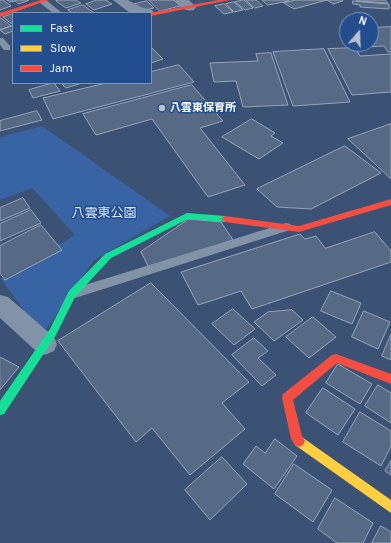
<!DOCTYPE html>
<meta charset="utf-8">
<style>
body{margin:0}
#map{position:relative;width:391px;height:543px;overflow:hidden;background:#3b5275;font-family:Karla,sans-serif}
canvas{display:block}
.legend{position:absolute;left:12px;top:12px;width:140px;height:72px;box-sizing:border-box;background:#234e8d;border:1px solid #7b95bb;margin:0;padding:5px 7px;list-style:none;font-size:12px;color:#fff}
.legend li{display:flex;align-items:center;gap:8px;height:20px}
.legend b{width:20px;border:1px solid #7b95bb}
.north{position:absolute;left:339px;top:12px;width:40px;height:40px;box-sizing:border-box;background:#234e8d;border:1px solid #7b95bb;border-radius:50%;rotate:19deg;font-size:11px;font-weight:700;line-height:16px;text-align:center;color:#fff}
.north::after{content:'';display:block;margin:auto;width:14px;height:18px;background:#bac2cf;clip-path:polygon(50% 0,100% 100%,50% 72%,0 100%)}
</style>
<div id="map">
<canvas width="391" height="543"></canvas>
<ul class="legend">
<li><b style="height:5px;background:#16e098"></b>Fast</li>
<li><b style="height:5px;background:#ffcf43"></b>Slow</li>
<li><b style="height:5px;background:#f24e42"></b>Jam</li>
</ul>
<div class="north">N</div>
</div>
<script>
const context = document.querySelector('canvas').getContext('2d');
context.lineJoin = 'round';
function fill(path, color) { context.fillStyle = color; context.fill(path, 'evenodd'); }
function stroke(path, color, width, dash) { context.strokeStyle = color; context.lineWidth = width; context.lineCap = dash ? 'butt' : 'round'; context.setLineDash(dash || []); context.stroke(path); }
function label(font, color, halo, rows, align = 'center') {
  context.font = font + ' Karla,"Noto Sans JP",sans-serif'; context.lineWidth = 3; context.setLineDash([]); context.textBaseline = 'middle'; context.strokeStyle = halo; context.fillStyle = color; for (const [text, x, y, turn = 0] of rows) {
    context.save(); context.translate(x, y); context.rotate((+turn || 0) * Math.PI / 180); context.textAlign = isNaN(turn) ? turn : align; if (halo) context.strokeText(text, 0, 0); context.fillText(text, 0, 0); context.restore();
  }
}
fill(new Path2D(`
 M 42,126 L 170,216 L 94,260 L 42,335 L 1,279 L 75,235 L 32,188 L 0,200 L 0,137 Z`), '#3864a3');
const building = new Path2D(`
 M 0,0 L 3,0 L 11,6 L 0,10 Z
 M 7,0 L 29,0 L 19,4 L 15,1 L 10,2 Z
 M 59,0 L 75,0 L 81,3 L 66,8 L 56,1 Z
 M 97,0 L 106,0 L 112,4 L 94,10 L 86,4 Z
 M 149,0 L 174,0 L 180,6 L 160,11 Z
 M 244,0 L 253,8 L 245,10 L 235,2 Z
 M 246,0 L 256,0 L 263,6 L 255,8 Z
 M 262,0 L 289,0 L 289,1 L 268,5 Z
 M 296,0 L 342,0 L 343,1 L 333,4 L 327,0 L 294,9 L 284,3 Z
 M 357,0 L 385,0 L 388,3 L 357,1 Z
 M 147,1 L 154,8 L 145,10 L 134,4 Z
 M 353,1 L 389,4 L 389,9 L 360,7 L 360,5 L 353,4 Z
 M 234,2 L 243,10 L 234,12 L 226,4 Z
 M 224,4 L 233,12 L 224,14 L 215,6 Z
 M 83,5 L 94,13 L 72,13 L 68,10 Z
 M 13,14 L 13,25 L 3,17 Z
 M 0,18 L 1,18 L 11,26 L 0,30 Z
 M 13,26 L 13,31 L 5,34 L 0,30 Z
 M 391,27 L 391,52 L 388,52 L 384,46 L 364,47 L 362,44 L 371,44 L 371,28 Z
 M 151,47 L 163,59 L 151,63 Z
 M 355,48 L 360,56 L 391,54 L 391,92 L 352,95 L 328,49 Z
 M 324,49 L 350,102 L 293,106 L 273,52 Z
 M 271,53 L 288,105 L 243,107 L 236,81 L 214,82 L 210,63 L 258,61 L 256,54 Z
 M 179,65 L 194,82 L 53,119 L 43,98 L 106,83 L 151,83 L 151,72 Z
 M 54,83 L 60,91 L 33,98 L 29,90 Z
 M 62,83 L 82,83 L 66,88 Z
 M 192,85 L 223,121 L 200,128 L 245,185 L 208,197 L 152,119 L 96,135 L 83,114 Z
 M 37,111 L 42,120 L 0,131 L 0,121 Z
 M 252,119 L 275,133 L 271,136 L 283,143 L 259,159 L 222,137 Z
 M 391,124 L 391,179 L 348,139 Z
 M 345,146 L 381,173 L 311,209 L 277,207 L 257,189 Z
 M 23,198 L 30,208 L 0,221 L 0,208 Z
 M 31,210 L 41,223 L 0,241 L 0,224 Z
 M 189,219 L 221,222 L 233,240 L 149,268 L 141,252 Z
 M 41,225 L 62,250 L 5,280 L 0,273 L 0,246 Z
 M 375,232 L 391,251 L 391,262 L 252,309 L 241,291 L 198,305 L 181,272 L 300,234 L 305,239 L 316,236 L 325,248 Z
 M 151,283 L 249,382 L 222,403 L 245,429 L 190,475 L 152,428 L 136,442 L 58,341 Z
 M 331,291 L 361,303 L 352,324 L 321,311 Z
 M 233,309 L 255,329 L 234,345 L 212,324 Z
 M 292,310 L 303,320 L 274,341 L 254,322 L 268,312 Z
 M 364,311 L 390,322 L 378,349 L 352,337 Z
 M 313,317 L 336,337 L 309,358 L 286,337 Z
 M 391,334 L 391,360 L 382,356 Z
 M 254,338 L 268,351 L 258,358 L 276,375 L 262,386 L 232,355 Z
 M 0,357 L 19,367 L 0,390 Z
 M 338,364 L 372,384 L 360,404 L 326,383 Z
 M 378,385 L 391,393 L 391,423 L 365,406 Z
 M 323,388 L 355,409 L 338,435 L 306,413 Z
 M 360,412 L 391,431 L 391,446 L 381,466 L 343,442 Z
 M 275,439 L 297,456 L 274,489 L 243,464 L 256,446 L 265,453 Z
 M 222,457 L 247,484 L 210,520 L 185,490 Z
 M 391,461 L 391,475 L 385,471 Z
 M 294,464 L 332,490 L 313,522 L 275,494 Z
 M 335,498 L 373,523 L 363,543 L 337,543 L 318,529 Z
 M 381,526 L 391,532 L 391,543 L 372,543 Z`);
fill(building, '#566a85');
stroke(building, '#97a4b7', 1);
fill(new Path2D(`
 M 40,0 L 46,0 L 62,13 L 53,13 L 40,3 Z
 M 0,38 L 3,38 L 10,46 L 10,50 L 4,50 L 0,45 Z
 M 286,223 L 290,224 L 292,227 L 290,230 L 75,298 L 71,297 L 69,293 L 71,289 L 75,288 Z`), '#8293a8');
fill(new Path2D(`
 M 113,0 L 128,0 L 140,7 L 152,10 L 154,13 L 151,16 L 151,13 L 130,13 Z
 M 175,0 L 189,0 L 196,7 L 194,10 C 185,12 179,7 175,0 Z
 M 0,295 L 8,297 L 54,337 L 57,344 L 54,351 L 45,355 L 36,351 L 0,318 Z`), '#8293a8');
fill(new Path2D(`
 M 187,213 L 225,216 L 229,219 L 225,222 L 188,219 L 111,258 L 75,297 L 56,335 L 4,414 L 0,415 L 0,401 L 50,329 L 69,291 L 105,254 Z`), '#16e098');
fill(new Path2D(`
 M 299,435 L 391,500 L 391,513 L 295,445 L 293,441 L 295,437 Z`), '#ffcf43');
fill(new Path2D(`
 M 41,0 L 49,0 L 0,17 L 0,13 Z
 M 218,0 L 230,0 L 151,16 L 151,13 L 149,13 Z
 M 391,199 L 391,205 L 299,232 L 225,222 L 221,219 L 225,216 L 299,226 Z
 M 336,354 L 391,374 L 391,384 L 337,363 L 293,400 L 302,436 L 305,441 L 303,445 L 299,447 L 295,445 L 291,439 L 282,398 L 283,394 L 332,355 Z`), '#f24e42');
for (const [x, y, r, color] of [
 [162,108,4,"#bac2cf"]
]) { const dot = new Path2D(); dot.arc(x, y, r, 0, 2 * Math.PI); context.fillStyle = color; context.fill(dot); stroke(dot, '#234e8d', 1.5); }
label('bold 11px', '#fff', '#234e8d', [
 ["八雲東保育所",170,108]
], 'left');
label('13px', '#d7e5f8', '#234e8d', [
 ["八雲東公園",104,213]
]);
</script>
